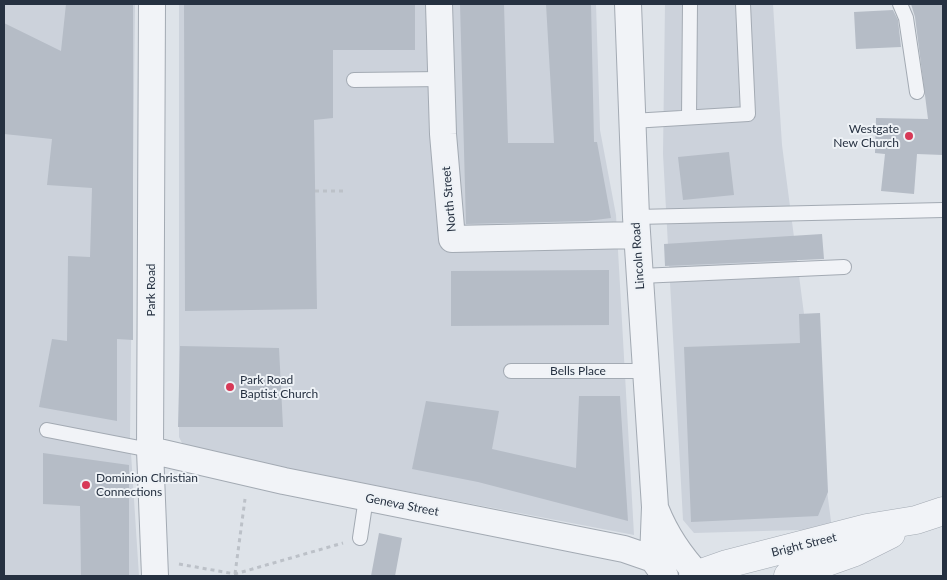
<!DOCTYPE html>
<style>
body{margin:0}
#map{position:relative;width:947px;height:580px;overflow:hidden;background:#dee3e9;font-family:Lato,sans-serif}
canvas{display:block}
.frame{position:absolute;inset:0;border:5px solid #263141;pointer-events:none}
</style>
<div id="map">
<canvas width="947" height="580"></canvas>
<div class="frame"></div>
</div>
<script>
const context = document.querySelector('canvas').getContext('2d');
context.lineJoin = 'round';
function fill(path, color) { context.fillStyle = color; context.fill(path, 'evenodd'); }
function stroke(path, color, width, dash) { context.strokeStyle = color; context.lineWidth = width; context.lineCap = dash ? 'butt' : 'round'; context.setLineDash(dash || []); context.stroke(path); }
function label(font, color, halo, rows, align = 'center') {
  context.font = font + ' Lato,sans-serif'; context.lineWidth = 4; context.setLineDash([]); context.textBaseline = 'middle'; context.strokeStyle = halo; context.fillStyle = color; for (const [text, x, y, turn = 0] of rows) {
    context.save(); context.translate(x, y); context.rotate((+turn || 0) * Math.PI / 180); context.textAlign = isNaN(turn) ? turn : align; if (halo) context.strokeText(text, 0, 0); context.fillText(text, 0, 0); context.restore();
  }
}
fill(new Path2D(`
 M 4,4 L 135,4 L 130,438 L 139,576 L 4,576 Z
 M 179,4 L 596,4 L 600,130 L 616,215 L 634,535 L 185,449 L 179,437 Z
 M 665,4 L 773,4 L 782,145 L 832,529 L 694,533 L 683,520 L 663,154 Z`), '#ccd2db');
fill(new Path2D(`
 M 66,4 L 133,4 L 133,340 L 117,339 L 117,421 L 39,407 L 52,339 L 67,341 L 68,256 L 90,257 L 92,188 L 47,185 L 52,139 L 4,134 L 4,23 L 61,51 Z
 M 184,4 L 415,4 L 415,50 L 333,50 L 333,118 L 314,120 L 317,309 L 185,311 Z
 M 460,4 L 504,4 L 508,143 L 554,143 L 546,4 L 591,4 L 594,142 L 597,142 L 611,218 L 587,221 L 466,224 Z
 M 911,4 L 943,4 L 943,155 L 917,154 L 914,194 L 881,191 L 885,154 L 875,153 L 876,118 L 928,119 L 915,17 Z
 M 893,10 L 898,20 L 901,47 L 856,49 L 854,12 Z
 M 729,152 L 734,195 L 683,200 L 678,157 Z
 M 822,234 L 824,259 L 665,266 L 664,244 Z
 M 609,270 L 609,325 L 451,326 L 451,271 Z
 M 820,313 L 828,492 L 818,516 L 691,522 L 684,347 L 800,343 L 799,314 Z
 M 180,346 L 279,348 L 283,427 L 178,427 Z
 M 579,396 L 620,396 L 628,521 L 478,482 L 412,469 L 426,401 L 499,411 L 492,449 L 576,468 Z
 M 43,453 L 129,465 L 129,576 L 81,576 L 80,506 L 43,504 Z
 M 379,533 L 402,538 L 395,576 L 371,576 Z`), '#b5bcc6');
const service = new Path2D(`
 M 900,4 L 906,18 L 917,92
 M 354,80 L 442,79
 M 689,117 L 690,4
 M 632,121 L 748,114 L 743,4
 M 636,217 L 943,210
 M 640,276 L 844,267
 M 511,371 L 646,371
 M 47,430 L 150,450
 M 360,538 L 366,498`);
const minor = new Path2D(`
 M 152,4 L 150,450 L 155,576
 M 439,4 L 443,134 L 452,239 L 637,235
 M 628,4 L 636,217 L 655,507 L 653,559 L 665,576
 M 150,450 L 284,481 L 624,549 L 653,559
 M 656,510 C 666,535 681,557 699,576`);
const tertiary = new Path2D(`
 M 693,576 L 727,564 L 867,528 L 916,520 L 943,511
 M 788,576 L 855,552 L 891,534`);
stroke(service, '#a3aab3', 16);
stroke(minor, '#a3aab3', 28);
stroke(tertiary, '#a3aab3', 29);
stroke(new Path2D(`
 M 315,191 L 346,191
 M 179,564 L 235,574 L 343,543
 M 235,574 L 245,499`), '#bcc1c8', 3, [4, 4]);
stroke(service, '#f1f3f7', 14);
stroke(minor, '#f1f3f7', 26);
stroke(tertiary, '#f1f3f7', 28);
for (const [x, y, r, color] of [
 [909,136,5,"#d73957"],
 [230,387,5,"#d73957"],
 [86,485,5,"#d73957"]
]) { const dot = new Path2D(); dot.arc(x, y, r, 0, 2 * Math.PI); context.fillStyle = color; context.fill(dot); stroke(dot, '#eef2f6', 2); }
label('12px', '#263141', '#eef2f6', [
 ["Westgate",899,129,"right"],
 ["New Church",899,143,"right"],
 ["Park Road",240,380],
 ["Baptist Church",240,394],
 ["Dominion Christian",96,478],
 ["Connections",96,492]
], 'left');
label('12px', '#263141', '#eef2f6', [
 ["North Street",449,199,-95],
 ["Lincoln Road",638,256,-94],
 ["Park Road",151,290,-90],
 ["Bells Place",578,371],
 ["Geneva Street",402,505,11],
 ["Bright Street",804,545,-14]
]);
</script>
